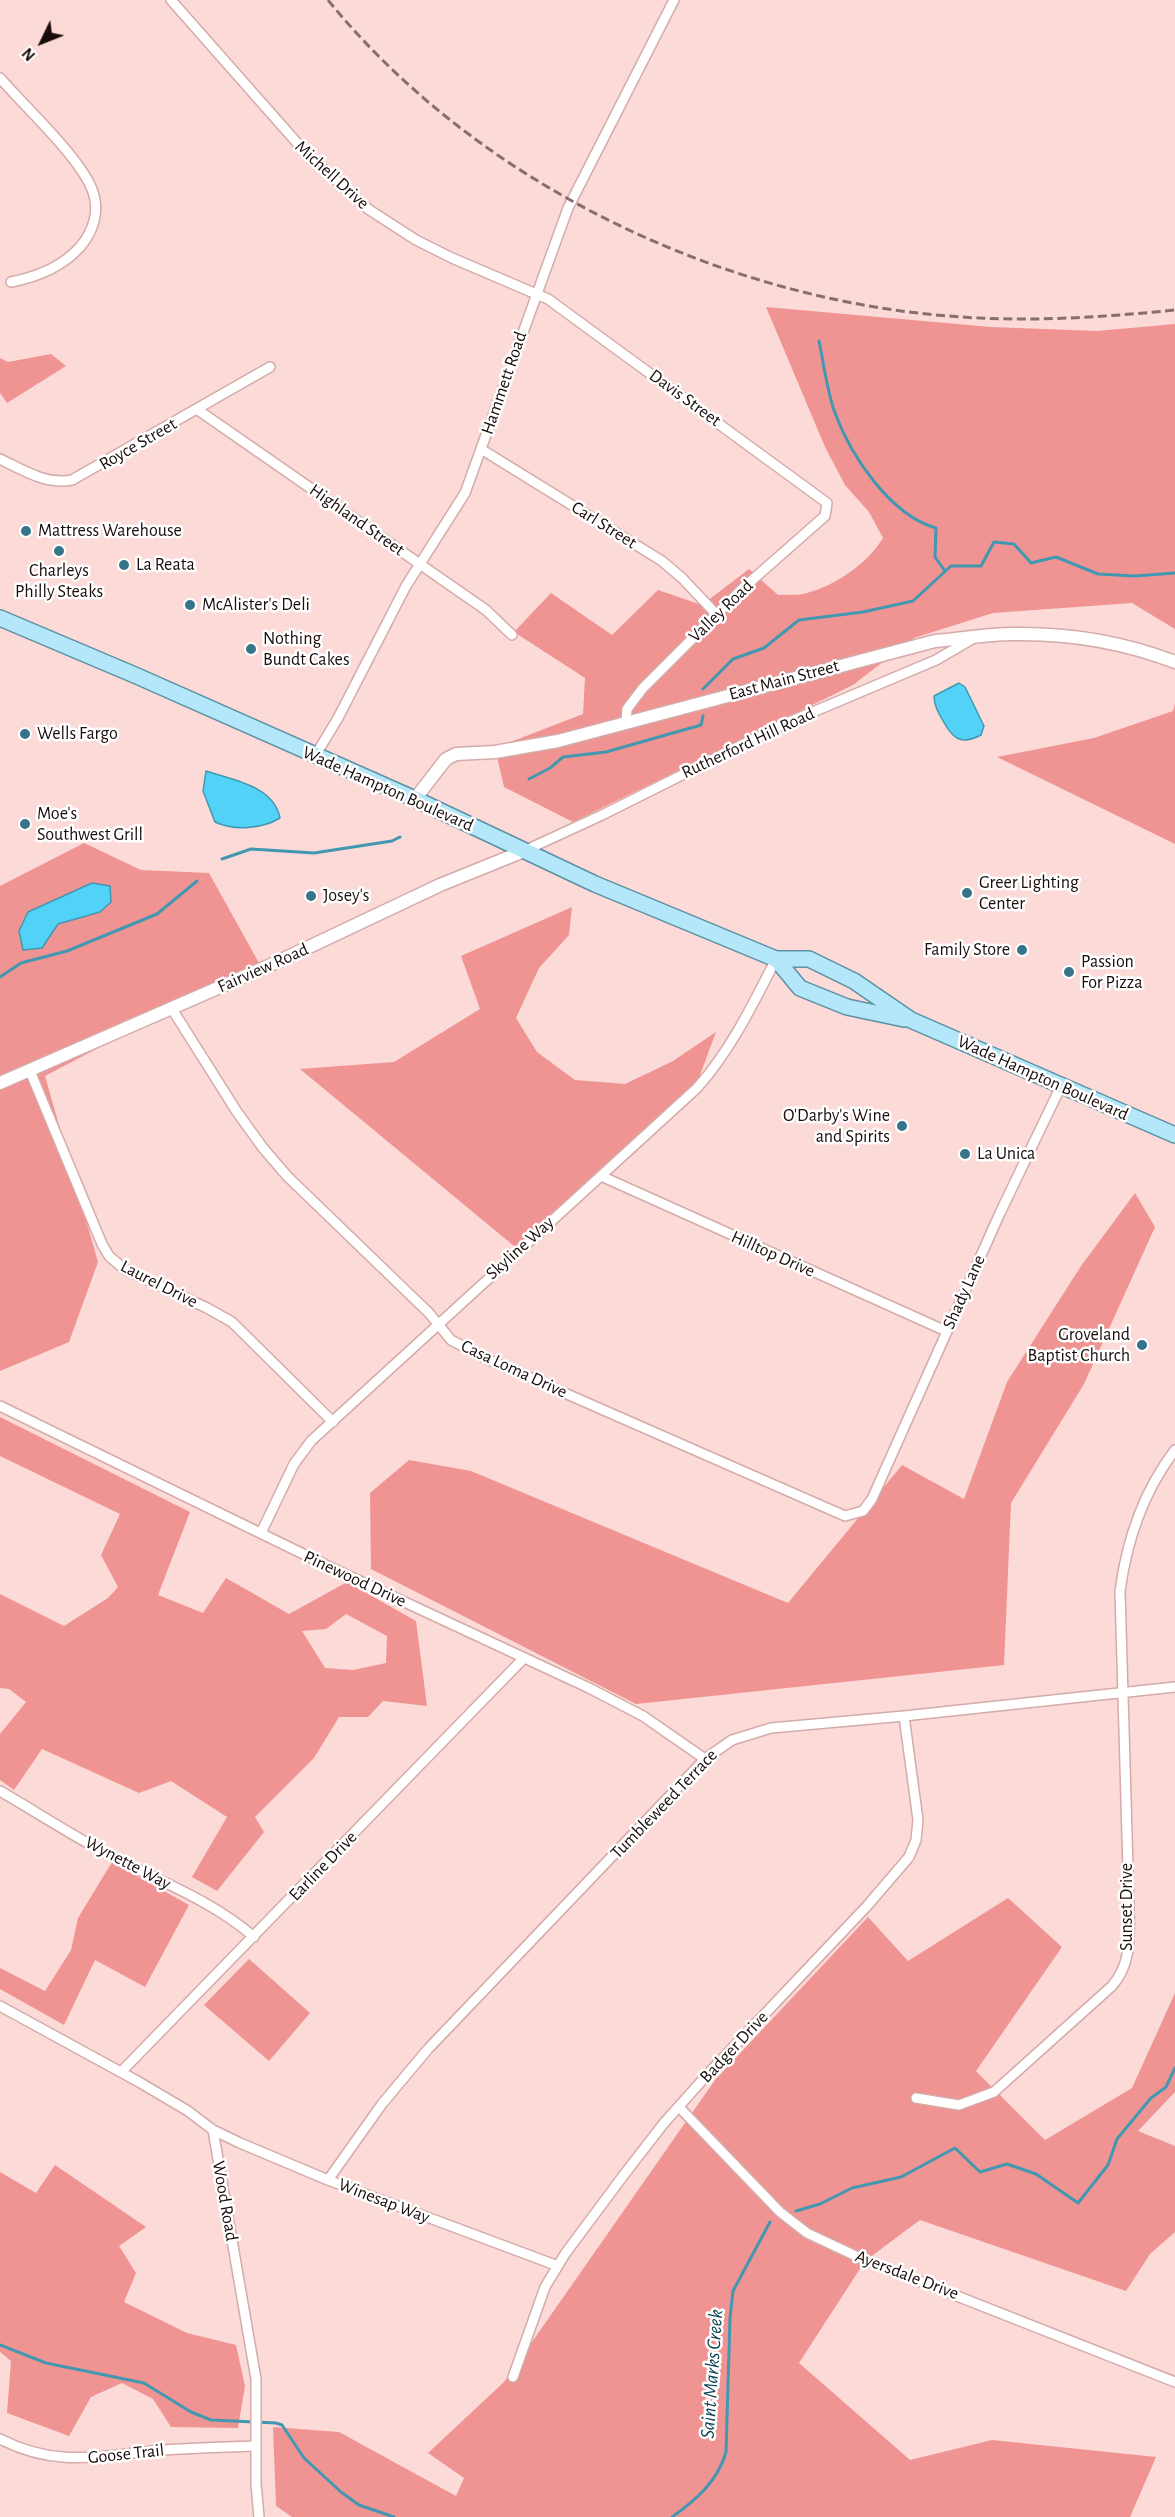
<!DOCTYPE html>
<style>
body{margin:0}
#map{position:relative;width:1175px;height:2517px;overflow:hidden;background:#fcdad8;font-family:"Alegreya Sans",sans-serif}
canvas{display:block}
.north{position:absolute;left:12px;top:12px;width:60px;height:60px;-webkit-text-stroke:4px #fff;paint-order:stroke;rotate:227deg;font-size:16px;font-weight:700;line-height:24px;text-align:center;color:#1a0c0c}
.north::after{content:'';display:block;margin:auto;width:21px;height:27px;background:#1a0c0c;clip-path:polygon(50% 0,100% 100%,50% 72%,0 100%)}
</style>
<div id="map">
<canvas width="1175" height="2517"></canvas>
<div class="north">N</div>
</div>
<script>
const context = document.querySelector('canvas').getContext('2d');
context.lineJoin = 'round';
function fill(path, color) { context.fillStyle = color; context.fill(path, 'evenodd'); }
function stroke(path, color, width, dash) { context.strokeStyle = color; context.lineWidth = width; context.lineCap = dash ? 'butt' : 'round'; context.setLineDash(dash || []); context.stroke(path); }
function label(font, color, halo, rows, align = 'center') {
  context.font = font + ' "Alegreya Sans",sans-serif'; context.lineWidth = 5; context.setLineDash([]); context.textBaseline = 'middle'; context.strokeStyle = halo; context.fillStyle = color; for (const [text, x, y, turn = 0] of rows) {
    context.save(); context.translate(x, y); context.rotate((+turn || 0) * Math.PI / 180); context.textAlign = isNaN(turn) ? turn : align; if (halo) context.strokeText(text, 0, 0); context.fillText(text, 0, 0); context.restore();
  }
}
fill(new Path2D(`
 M 766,307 L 991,327 L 1097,331 L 1175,324 L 1175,629 L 1132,603 L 993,613 L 914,638 L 853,685 L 573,822 L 504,787 L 495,748 L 583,714 L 585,678 L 514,632 L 551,593 L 612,635 L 658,590 L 702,605 L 749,569 L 778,595 C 787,594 798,596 807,593 C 836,585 867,564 883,538 L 869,512 L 845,485 L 825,447 Z
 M 51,354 L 66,366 L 7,403 L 0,393 L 0,358 L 8,362 Z
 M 1175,703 L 1175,844 L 997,757 L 1094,738 L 1173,711 Z
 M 84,843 L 141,870 L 209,873 L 259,963 L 45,1076 L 98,1262 L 69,1342 L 0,1371 L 0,886 Z
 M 572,907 L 569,935 L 539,968 L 516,1018 L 537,1052 L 575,1080 L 625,1084 L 673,1061 L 716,1032 L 690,1102 L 520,1251 L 300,1069 L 394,1062 L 480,1009 L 461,956 Z
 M 1135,1193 L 1155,1227 L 1084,1384 L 1011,1503 L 1004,1665 L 636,1704 L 371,1569 L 370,1493 L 409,1460 L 471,1471 L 788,1603 L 902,1465 L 964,1499 L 1007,1382 L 1081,1266 Z
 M 0,1417 L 190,1512 L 158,1595 L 203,1613 L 226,1578 L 289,1614 L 347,1582 L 416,1621 L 427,1706 L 383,1701 L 368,1717 L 339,1717 L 314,1758 L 255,1817 L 264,1832 L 217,1891 L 192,1877 L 227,1817 L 171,1781 L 139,1793 L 42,1749 L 14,1790 L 0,1780 L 0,1734 L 26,1702 L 9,1689 L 0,1688 L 0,1594 L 64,1626 L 108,1598 L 118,1587 L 101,1555 L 120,1514 L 0,1456 ZM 346,1614 L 387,1636 L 386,1663 L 353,1670 L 325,1668 L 302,1631 L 326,1629 Z
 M 112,1862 L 189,1905 L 145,1987 L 95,1960 L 64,2025 L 0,1989 L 0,1968 L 45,1991 L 71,1950 L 78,1918 Z
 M 1008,1898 L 1062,1947 L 976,2071 L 1045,2140 L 1132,2088 L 1175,1993 L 1175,2092 L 1138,2131 L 1175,2146 L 1175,2232 L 1150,2254 L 1126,2291 L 920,2220 L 865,2261 L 799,2363 L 910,2460 L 992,2440 L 1156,2457 L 1130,2517 L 292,2517 L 276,2506 L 273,2427 L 339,2432 L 456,2496 L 464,2478 L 428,2453 L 504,2382 L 715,2080 L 868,1917 L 908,1961 Z
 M 249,1959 L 310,2013 L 269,2061 L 204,2005 Z
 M 55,2165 L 146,2227 L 119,2246 L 136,2273 L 124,2302 L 187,2333 L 236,2345 L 245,2386 L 238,2428 L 171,2427 L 153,2399 L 122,2383 L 91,2397 L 69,2436 L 7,2413 L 11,2361 L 0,2352 L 0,2172 L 36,2193 Z`), '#ef9492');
const water = new Path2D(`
 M 959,683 L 965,687 L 984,726 L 981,735 C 960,746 952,738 942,719 C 938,712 934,705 934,696 Z
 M 206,771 C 233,780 274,786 280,818 C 262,829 234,831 215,822 L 203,791 Z
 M 92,883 L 110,886 L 111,902 L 100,912 L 58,924 L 42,948 L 23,950 L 19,931 L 28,912 Z`);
fill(water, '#53d2f8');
stroke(water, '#4297b1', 1.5);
stroke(new Path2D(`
 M 819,341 C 824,365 827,391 835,413 C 851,456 890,515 936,528 L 935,557 L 945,571
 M 703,689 L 733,659 L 764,648 L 799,620 L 863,612 L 913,601 L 951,566 L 981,566 L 994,542 L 1014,544 L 1031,563 L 1056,557 L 1098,574 L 1135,576 L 1175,573
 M 529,779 L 550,768 L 563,757 L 606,752 L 701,725 L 703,716
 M 222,859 L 251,849 L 314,853 L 392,841 L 400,837
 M 0,977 L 21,963 L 67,951 L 157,914 L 197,881
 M 796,2211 L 820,2204 L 852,2188 L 901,2177 L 955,2148 L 980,2172 L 1007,2164 L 1036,2174 L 1078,2203 L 1108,2165 L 1117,2139 L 1151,2098 L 1166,2087 L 1175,2068
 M 0,2345 L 46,2363 L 144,2383 L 191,2412 L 211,2420 L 276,2423 L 282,2425 L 304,2458 L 341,2492 L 359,2505 L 394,2517
 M 672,2517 C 696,2500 718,2481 726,2452 L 730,2318 L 733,2291 L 770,2222`), '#4297b1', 3);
const minor = new Path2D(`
 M 171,0 L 306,153 L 368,209 L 416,240 L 452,258 L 548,299 L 827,503 L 825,516 L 742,589 L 643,688 L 627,709 L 626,722
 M 0,78 C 24,106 82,159 93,192 C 100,211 93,232 80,247 C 62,267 37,277 11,282
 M 198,410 L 486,610 L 512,635
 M 481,449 L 662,561 L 682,578 L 716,614
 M 0,459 C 23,470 46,485 72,480 L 270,367
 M 315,756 L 338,718 L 406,586 L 465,493 L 568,208 L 674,0
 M 524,851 L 602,815 L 782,725 L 936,660 L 972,639
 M 172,1009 L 237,1112 L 263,1148 L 287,1176 L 429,1313 L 451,1340 L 487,1359 L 845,1516 L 863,1511 L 872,1499 L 1000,1213 L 1061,1086
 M 30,1071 L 102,1244 L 109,1256 L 124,1269 L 207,1308 L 232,1322 L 333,1422
 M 601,1176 L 946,1331
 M 0,1406 L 336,1570 L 589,1688 L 643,1716 L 705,1759
 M 261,1533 L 294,1464 L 311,1441 L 697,1088 C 731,1050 753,1004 776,959
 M 0,1791 C 38,1813 76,1838 115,1858 C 162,1882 214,1902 254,1937
 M 0,2006 L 139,2082 L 188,2111 L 213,2130 L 240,2143 L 328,2180 L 558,2266
 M 121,2072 L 524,1658
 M 916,2098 L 959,2105 L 994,2092 L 1112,1986 C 1133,1962 1129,1933 1129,1904 L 1120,1591 C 1127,1539 1143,1492 1175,1450
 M 679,2107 L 780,2212 L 807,2233 L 858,2257 L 1175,2382
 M 213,2130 L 256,2379 L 256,2484 L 259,2517
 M 328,2180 L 382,2104 L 428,2049 L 705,1759 L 732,1740 L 771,1728 L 904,1716 L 1175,1687
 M 513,2377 L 545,2287 L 565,2254 L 623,2176 L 664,2123 L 706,2076 L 867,1906 L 909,1857 L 916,1840 L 918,1820 L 904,1716
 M 0,2439 C 59,2469 101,2455 163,2450 C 194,2448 225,2447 256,2446`);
const tertiary = new Path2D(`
 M 415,799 L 446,759 L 456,754 L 495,752 L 558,741 L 935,641 C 961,639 987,634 1013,634 C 1068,633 1123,642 1175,662
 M 0,1083 L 275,963 L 440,885 L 524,851`);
const primary = new Path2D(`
 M 0,618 L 137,676 L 415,799 L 595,884 L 776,959 L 809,959 L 854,981 L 911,1020 L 1175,1135
 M 776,959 L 800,988 L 847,1007 L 904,1019`);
stroke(minor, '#d4aba9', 12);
stroke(tertiary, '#d4aba9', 15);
stroke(primary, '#5c90a3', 18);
stroke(minor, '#fff', 9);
stroke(tertiary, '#fff', 12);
stroke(primary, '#b3e7f9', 15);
stroke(new Path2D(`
 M 328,0 C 478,185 726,302 962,317 C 1033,322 1105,317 1175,310`), '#876f6e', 3, [9, 4.5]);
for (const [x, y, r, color] of [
 [26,531,6,"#357489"],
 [59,551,6,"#357489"],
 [124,565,6,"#357489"],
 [190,605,6,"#357489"],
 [251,649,6,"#357489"],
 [25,734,6,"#357489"],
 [25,824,6,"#357489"],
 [967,893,6,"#357489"],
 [311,896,6,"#357489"],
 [1022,950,6,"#357489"],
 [1069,972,6,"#357489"],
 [902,1126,6,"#357489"],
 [965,1154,6,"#357489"],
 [1142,1345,6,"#357489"]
]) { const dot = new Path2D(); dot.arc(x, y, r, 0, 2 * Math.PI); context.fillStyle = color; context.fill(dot); stroke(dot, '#fff', 2); }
label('18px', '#1a0c0c', '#fff', [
 ["Michell Drive",332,175,42],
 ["Hammett Road",504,383,-71],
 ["Davis Street",685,398,36],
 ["Royce Street",138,444,-30],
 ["Highland Street",357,520,35],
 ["Carl Street",604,525,32],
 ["Valley Road",721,611,-44],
 ["East Main Street",784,680,-15],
 ["Rutherford Hill Road",748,743,-25],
 ["Wade Hampton Boulevard",388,789,24],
 ["Fairview Road",263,968,-24],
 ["Wade Hampton Boulevard",1043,1078,24],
 ["Skyline Way",520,1248,-42],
 ["Hilltop Drive",773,1254,24],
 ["Laurel Drive",159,1284,27],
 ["Shady Lane",964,1292,-66],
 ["Casa Loma Drive",514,1369,25],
 ["Pinewood Drive",355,1579,25],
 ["Tumbleweed Terrace",664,1804,-46],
 ["Wynette Way",128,1863,28],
 ["Earline Drive",323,1866,-46],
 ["Sunset Drive",1127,1907,-90],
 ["Badger Drive",734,2047,-47],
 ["Wood Road",225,2201,80],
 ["Winesap Way",384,2201,21],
 ["Ayersdale Drive",907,2275,21],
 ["Goose Trail",126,2454,-6]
]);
label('18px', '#1a0c0c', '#fff', [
 ["Mattress Warehouse",38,531],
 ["La Reata",136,565],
 ["Charleys",59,571,"center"],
 ["Philly Steaks",59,592,"center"],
 ["McAlister's Deli",202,605],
 ["Nothing",263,639],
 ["Bundt Cakes",263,660],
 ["Wells Fargo",37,734],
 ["Moe's",37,814],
 ["Southwest Grill",37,835],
 ["Greer Lighting",979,883],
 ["Center",979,904],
 ["Josey's",323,896],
 ["Family Store",1010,950,"right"],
 ["Passion",1081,962],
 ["For Pizza",1081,983],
 ["O'Darby's Wine",890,1116,"right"],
 ["and Spirits",890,1137,"right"],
 ["La Unica",977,1154],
 ["Groveland",1130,1335,"right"],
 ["Baptist Church",1130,1356,"right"]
], 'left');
label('italic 20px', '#0b4454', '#fff', [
 ["Saint Marks Creek",712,2374,-86]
]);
</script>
